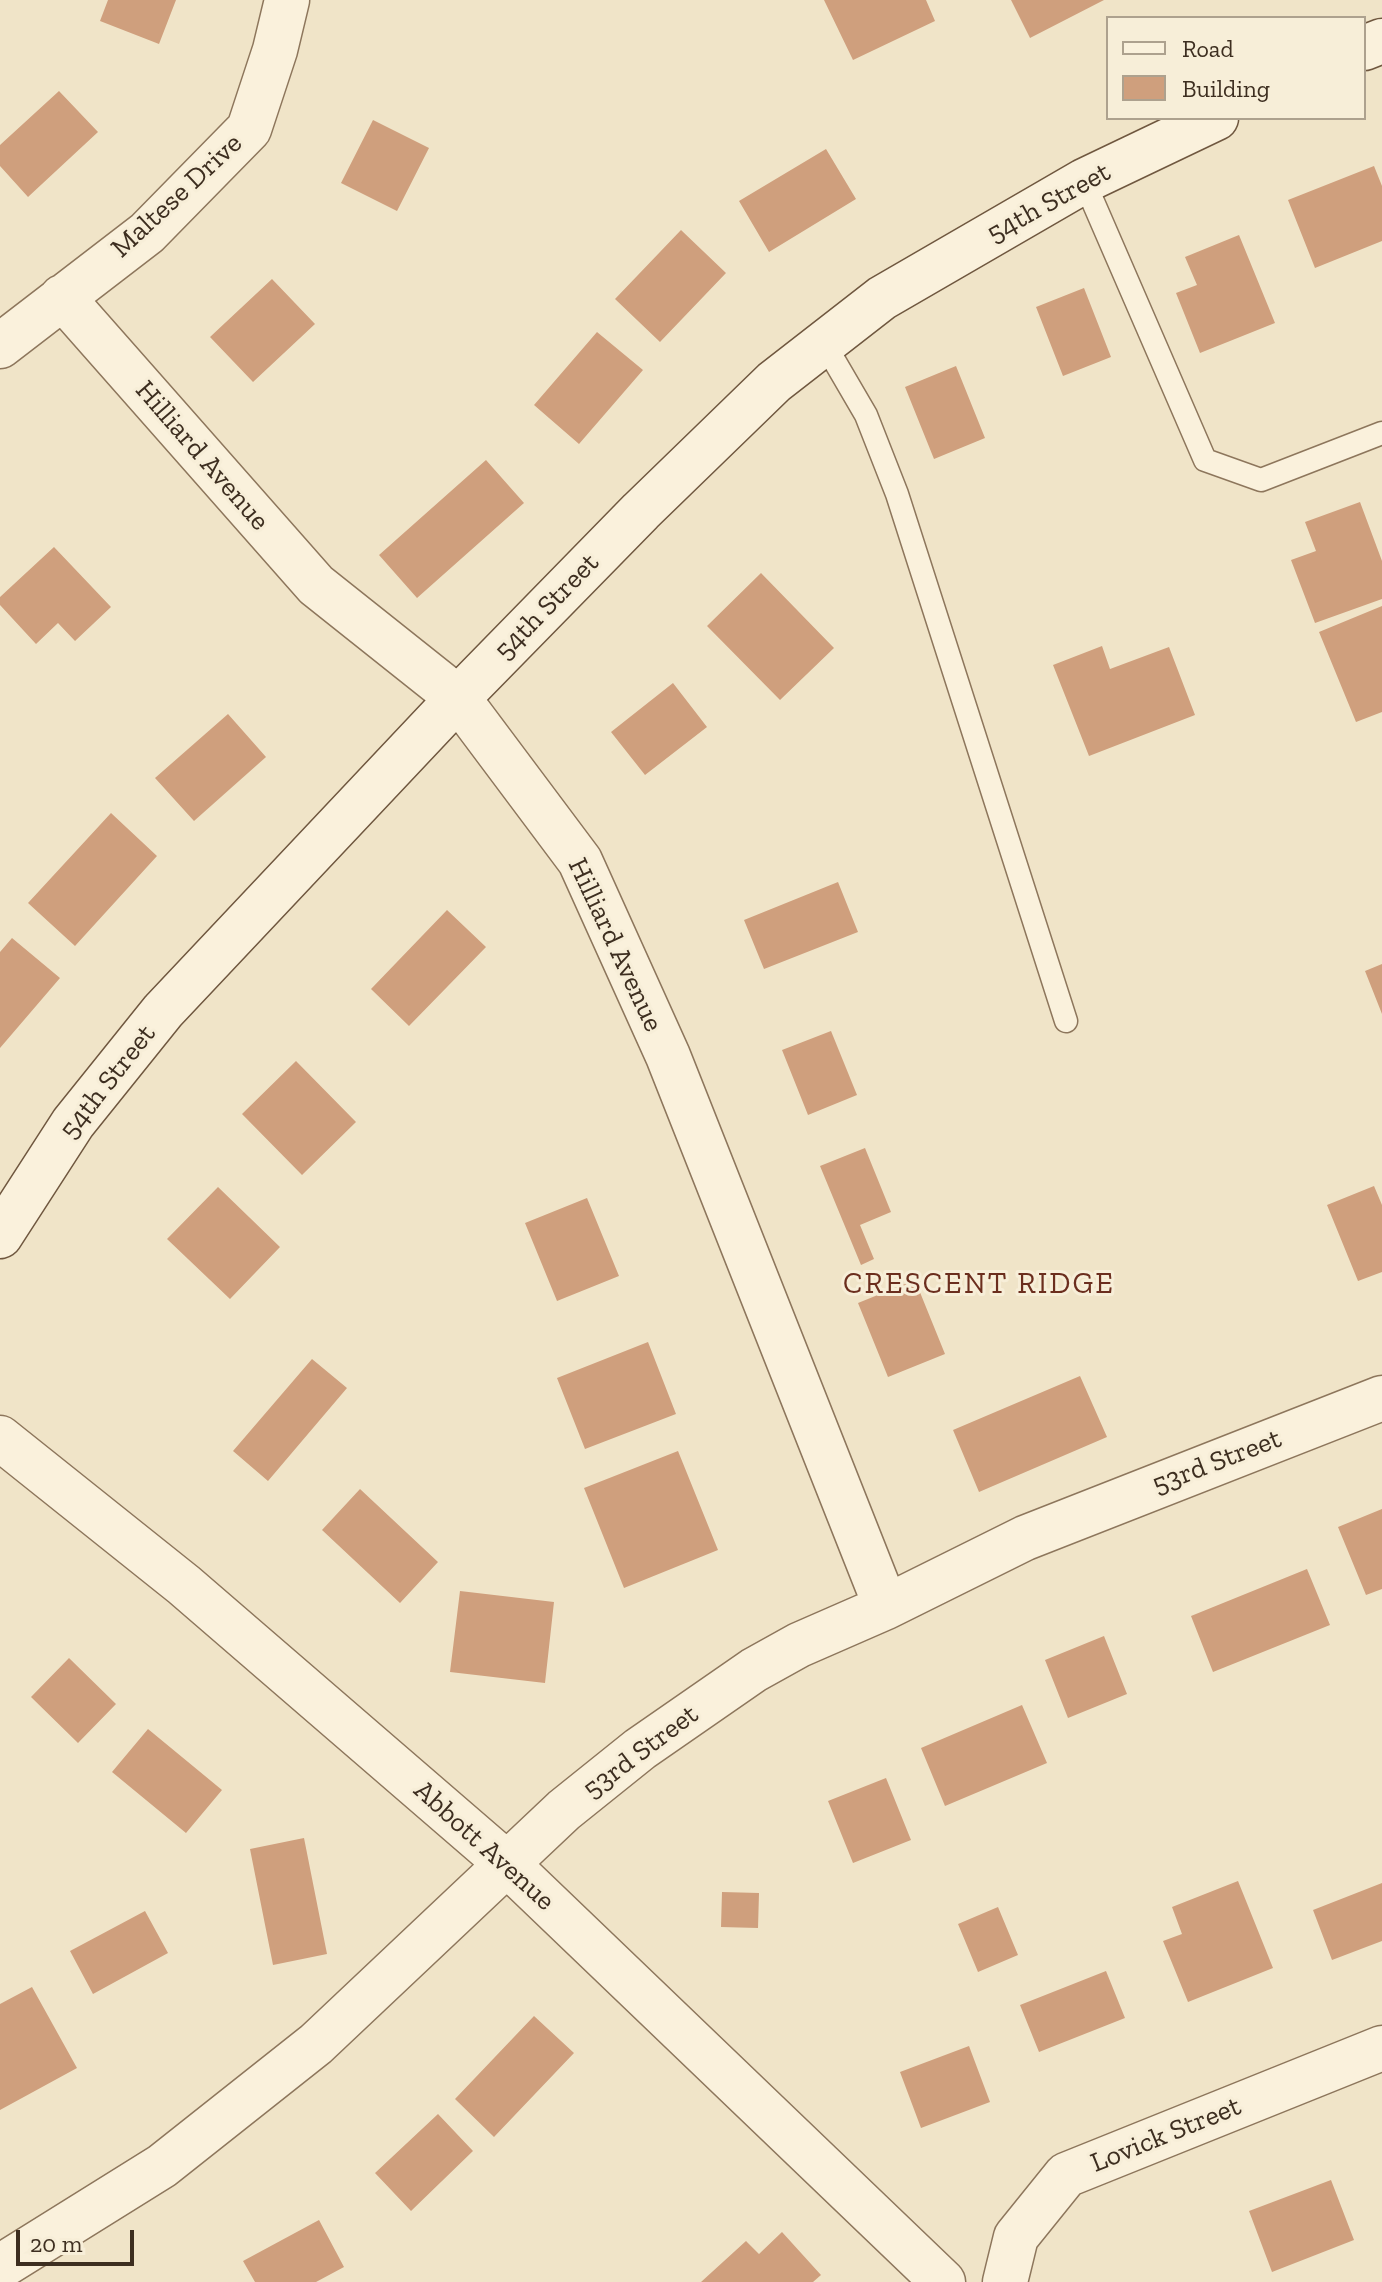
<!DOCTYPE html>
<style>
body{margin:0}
#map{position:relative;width:1382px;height:2282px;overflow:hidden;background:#f0e4c8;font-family:"Zilla Slab",serif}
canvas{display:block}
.legend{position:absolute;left:1106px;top:16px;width:260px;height:104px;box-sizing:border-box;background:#f7eed8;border:2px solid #ada18e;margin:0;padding:10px 14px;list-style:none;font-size:24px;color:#3d2e20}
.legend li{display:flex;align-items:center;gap:16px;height:40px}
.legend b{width:40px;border:2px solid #ada18e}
.scale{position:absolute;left:16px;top:2230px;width:118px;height:36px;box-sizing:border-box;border:4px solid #3d2e20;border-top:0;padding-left:10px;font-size:24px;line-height:28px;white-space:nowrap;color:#3d2e20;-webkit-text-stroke:6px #f7eed8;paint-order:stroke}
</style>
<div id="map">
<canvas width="1382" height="2282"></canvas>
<ul class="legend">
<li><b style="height:10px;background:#faf1dc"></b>Road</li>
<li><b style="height:22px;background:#cf9f7d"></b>Building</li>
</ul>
<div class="scale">20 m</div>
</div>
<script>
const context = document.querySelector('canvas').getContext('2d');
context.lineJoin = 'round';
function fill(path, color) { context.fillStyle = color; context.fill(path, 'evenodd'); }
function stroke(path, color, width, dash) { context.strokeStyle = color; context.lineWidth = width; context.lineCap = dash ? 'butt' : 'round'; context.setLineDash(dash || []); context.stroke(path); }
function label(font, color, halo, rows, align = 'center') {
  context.font = font + ' "Zilla Slab",serif'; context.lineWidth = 6; context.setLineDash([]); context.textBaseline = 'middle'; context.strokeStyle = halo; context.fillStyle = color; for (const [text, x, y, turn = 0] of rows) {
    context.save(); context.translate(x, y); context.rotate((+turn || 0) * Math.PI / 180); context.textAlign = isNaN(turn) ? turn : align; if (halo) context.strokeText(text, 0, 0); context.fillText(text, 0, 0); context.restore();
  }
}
fill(new Path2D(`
 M 108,0 L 176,0 L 159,44 L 100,21 Z
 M 824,0 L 926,0 L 935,21 L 853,60 Z
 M 1011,0 L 1104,0 L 1030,38 Z
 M 59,91 L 98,132 L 28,197 L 0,166 L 0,145 Z
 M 373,120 L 429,148 L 397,211 L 341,183 Z
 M 826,149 L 856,199 L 769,252 L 739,201 Z
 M 1374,166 L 1382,186 L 1382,241 L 1315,268 L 1288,200 Z
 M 681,230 L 726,273 L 660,342 L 615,299 Z
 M 1239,235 L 1275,323 L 1200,353 L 1176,293 L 1197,285 L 1185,257 Z
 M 272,279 L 315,324 L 253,382 L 210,337 Z
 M 1084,288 L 1111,357 L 1063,376 L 1036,307 Z
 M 597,332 L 643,370 L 579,444 L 534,405 Z
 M 956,366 L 985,438 L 934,459 L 905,387 Z
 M 486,460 L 524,503 L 417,598 L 379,555 Z
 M 1360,502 L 1382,561 L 1382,599 L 1315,623 L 1291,560 L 1316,551 L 1305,522 Z
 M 54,547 L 111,607 L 75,641 L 58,623 L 36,644 L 0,605 L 0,597 Z
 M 761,573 L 834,648 L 780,700 L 707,626 Z
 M 1382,606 L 1382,712 L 1356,722 L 1319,632 Z
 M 1102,646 L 1110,669 L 1169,647 L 1195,715 L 1089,756 L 1053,665 Z
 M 673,683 L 707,727 L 645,775 L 611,732 Z
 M 228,714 L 266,757 L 194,821 L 155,778 Z
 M 111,813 L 157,856 L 75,946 L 28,903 Z
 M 838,882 L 858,932 L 764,969 L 744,920 Z
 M 447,910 L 486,947 L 409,1026 L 371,989 Z
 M 12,938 L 60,978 L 0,1048 L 0,952 Z
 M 1382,964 L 1382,1014 L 1365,971 Z
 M 831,1031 L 857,1095 L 808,1115 L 782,1050 Z
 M 296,1061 L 356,1122 L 302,1175 L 242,1114 Z
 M 865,1148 L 891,1212 L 860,1225 L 874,1259 L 861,1265 L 820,1166 Z
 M 1374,1186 L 1382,1205 L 1382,1272 L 1358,1281 L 1327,1205 Z
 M 218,1187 L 280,1247 L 230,1299 L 167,1239 Z
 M 587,1198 L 619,1276 L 557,1301 L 525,1223 Z
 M 915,1280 L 945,1354 L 888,1377 L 858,1303 Z
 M 648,1342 L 676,1414 L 585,1449 L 557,1378 Z
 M 312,1359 L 347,1388 L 268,1481 L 233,1451 Z
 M 1080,1376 L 1107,1437 L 979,1492 L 953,1430 Z
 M 678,1451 L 718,1550 L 624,1588 L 584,1488 Z
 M 360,1489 L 438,1562 L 400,1603 L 322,1530 Z
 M 1382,1509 L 1382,1589 L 1366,1595 L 1338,1527 Z
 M 1307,1569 L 1330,1625 L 1213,1672 L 1191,1616 Z
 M 460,1591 L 554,1602 L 545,1683 L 450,1672 Z
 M 1104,1636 L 1127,1694 L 1068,1718 L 1045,1660 Z
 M 69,1658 L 116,1704 L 78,1743 L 31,1697 Z
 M 1022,1705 L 1047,1763 L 945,1806 L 921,1748 Z
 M 148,1729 L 222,1790 L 186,1833 L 112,1772 Z
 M 886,1778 L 911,1840 L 853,1863 L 828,1801 Z
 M 304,1838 L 327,1954 L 273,1965 L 250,1849 Z
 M 1238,1881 L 1273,1968 L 1188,2002 L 1163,1941 L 1182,1934 L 1172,1907 Z
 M 1382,1883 L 1382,1941 L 1332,1960 L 1313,1910 Z
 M 722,1892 L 759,1893 L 758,1928 L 721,1927 Z
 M 998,1907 L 1018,1955 L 978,1972 L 958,1924 Z
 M 145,1911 L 168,1953 L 93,1994 L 70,1951 Z
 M 1106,1971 L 1125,2018 L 1039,2052 L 1020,2005 Z
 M 32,1987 L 77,2068 L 0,2110 L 0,2004 Z
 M 534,2016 L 574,2053 L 494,2137 L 455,2099 Z
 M 969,2046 L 990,2102 L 921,2128 L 900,2072 Z
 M 438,2114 L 473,2151 L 411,2211 L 375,2173 Z
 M 1331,2180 L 1354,2240 L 1272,2272 L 1249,2211 Z
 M 319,2220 L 344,2267 L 316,2282 L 255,2282 L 243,2261 Z
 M 782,2232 L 821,2275 L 813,2282 L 701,2282 L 746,2241 L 759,2254 Z`), '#cf9f7d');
const service = new Path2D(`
 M 1084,181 L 1205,460 L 1261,480 L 1382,433
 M 824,343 L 866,415 L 897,494 L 1066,1021`);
const minor = new Path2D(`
 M 62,297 L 316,585 L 458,698 L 580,861 L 668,1056 L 886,1607
 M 0,346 L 147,233 L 249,129 L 275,50 L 287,0
 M 0,1438 L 184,1585 L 506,1863 L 943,2282
 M 0,2267 L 162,2166 L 316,2044 L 564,1810 L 640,1749 L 754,1670 L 799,1645 L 886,1607 L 1025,1538 L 1382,1398
 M 1005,2282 L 1016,2237 L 1066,2175 L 1382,2048`);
const secondary = new Path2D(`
 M 1364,48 L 1382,41
 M 0,1236 L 73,1123 L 163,1011 L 458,698 L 641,511 L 774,382 L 882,298 L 1084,181 L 1216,118`);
stroke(service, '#8d765c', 25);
stroke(minor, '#8d765c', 47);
stroke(secondary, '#6f573f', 47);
stroke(service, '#faf1dc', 22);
stroke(minor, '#faf1dc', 44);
stroke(secondary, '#faf1dc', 44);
label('28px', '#3d2e20', '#f7eed8', [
 ["Maltese Drive",177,196,-43],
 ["54th Street",1049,203,-29],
 ["Hilliard Avenue",202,456,49],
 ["54th Street",547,607,-46],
 ["Hilliard Avenue",615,945,65],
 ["54th Street",108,1082,-52],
 ["53rd Street",1217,1462,-21],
 ["53rd Street",641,1752,-37],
 ["Abbott Avenue",484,1846,42],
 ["Lovick Street",1166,2135,-22]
]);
context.letterSpacing = '2px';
label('30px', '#6b2e1e', '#f7eed8', [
 ["CRESCENT RIDGE",979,1284]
]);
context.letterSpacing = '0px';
</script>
